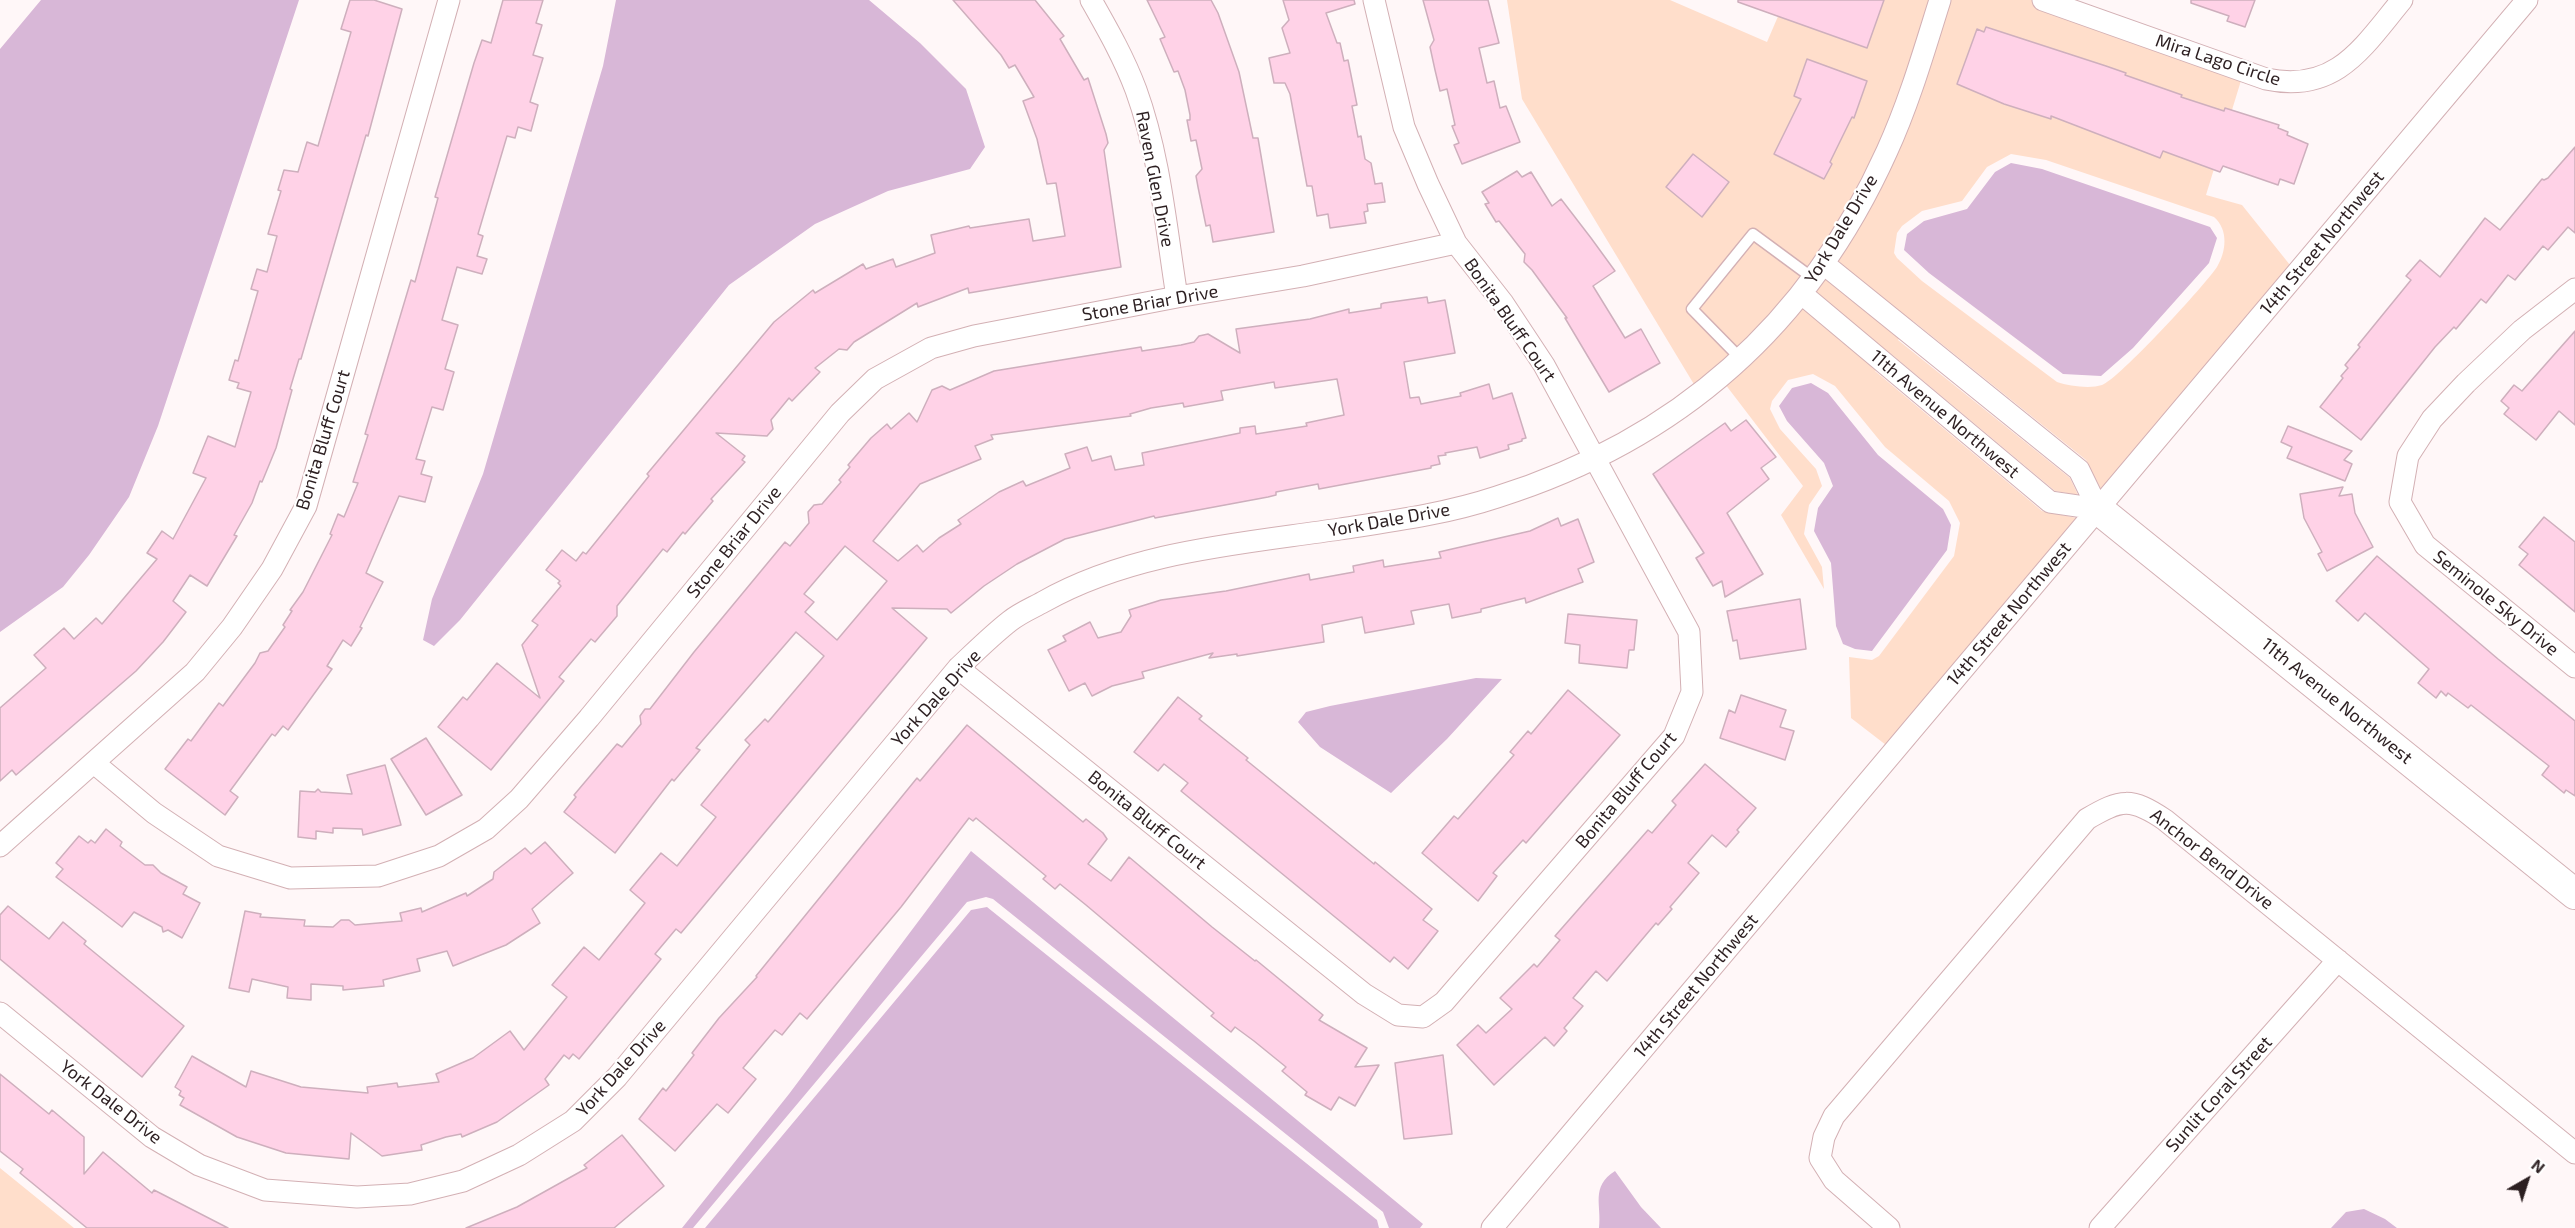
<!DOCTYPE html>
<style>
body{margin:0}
#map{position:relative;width:2575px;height:1228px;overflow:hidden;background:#fff7f8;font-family:"Exo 2",sans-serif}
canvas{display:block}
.north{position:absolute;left:2497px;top:1150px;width:60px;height:60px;-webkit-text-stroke:4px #fff;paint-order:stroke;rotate:39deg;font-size:16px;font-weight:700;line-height:24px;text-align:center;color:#2c1f21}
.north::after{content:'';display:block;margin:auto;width:21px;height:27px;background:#2c1f21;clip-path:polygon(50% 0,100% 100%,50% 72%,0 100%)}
</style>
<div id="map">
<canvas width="2575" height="1228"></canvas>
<div class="north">N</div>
</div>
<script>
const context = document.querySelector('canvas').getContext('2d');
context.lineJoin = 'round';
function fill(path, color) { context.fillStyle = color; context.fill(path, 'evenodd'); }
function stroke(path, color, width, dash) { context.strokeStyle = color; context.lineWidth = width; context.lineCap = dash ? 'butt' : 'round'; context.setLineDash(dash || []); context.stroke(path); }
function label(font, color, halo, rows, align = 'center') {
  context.font = font + ' "Exo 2",sans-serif'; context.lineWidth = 4.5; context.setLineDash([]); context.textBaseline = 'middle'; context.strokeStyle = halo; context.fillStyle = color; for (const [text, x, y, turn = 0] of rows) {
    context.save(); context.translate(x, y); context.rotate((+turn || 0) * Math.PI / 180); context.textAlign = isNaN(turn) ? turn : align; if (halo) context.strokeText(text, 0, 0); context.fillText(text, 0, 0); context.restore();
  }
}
fill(new Path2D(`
 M 1507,0 L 1670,0 L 1767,42 L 1785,0 L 2041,0 L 2243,74 L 2206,195 L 2242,205 L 2290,265 L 2101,489 L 2086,460 L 1913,321 L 1898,340 L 2070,478 L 2078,495 L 2055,491 L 1890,353 L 1875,371 L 2042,511 L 2077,518 L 1886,745 L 1851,718 L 1849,657 L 1872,660 L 1879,656 L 1954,556 L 1960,523 L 1949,501 L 1885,447 L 1835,386 L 1813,374 L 1788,380 L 1772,401 L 1770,409 L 1780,429 L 1816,469 L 1822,486 L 1809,505 L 1804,534 L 1822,567 L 1824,589 L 1781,515 L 1803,486 L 1722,380 L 1698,391 L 1522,99 ZM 2011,154 L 2046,160 L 2214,217 C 2229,230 2226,252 2217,267 C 2206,284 2118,380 2102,385 C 2090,389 2069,386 2057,382 L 1922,281 L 1897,258 L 1894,253 L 1897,233 L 1902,226 L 1922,211 L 1962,201 L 1987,167 Z
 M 0,1168 L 74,1228 L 0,1228 Z`), '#ffdecb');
fill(new Path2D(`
 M 41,0 L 299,0 L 158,426 L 129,497 L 89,555 L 63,587 L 0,632 L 0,49 Z
 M 616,0 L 869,0 L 920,43 L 966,89 L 985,147 L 970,169 L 888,191 L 815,224 L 729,285 L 460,620 L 434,646 L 423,640 L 432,599 L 483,474 L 603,66 Z
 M 2011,163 L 2042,169 L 2210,227 L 2217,238 L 2209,263 L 2133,348 L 2101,376 L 2063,374 L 1929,273 L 1904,250 L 1907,234 L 1924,221 L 1967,209 L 1995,172 Z
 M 1811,383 L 1828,393 L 1878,455 L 1943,509 L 1951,525 L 1947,550 L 1872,651 L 1855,649 L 1843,644 L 1836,626 L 1831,563 L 1814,531 L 1818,508 L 1833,486 L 1824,463 L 1787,421 L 1779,406 L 1792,388 Z
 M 1476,678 L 1502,679 L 1447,739 L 1391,793 L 1320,747 L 1298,722 L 1306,712 L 1330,706 Z
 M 971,851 L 1423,1224 L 1420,1228 L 1389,1228 L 1383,1212 L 993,899 L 986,897 L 967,902 L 693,1228 L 682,1228 L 789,1094 Z
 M 987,907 L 1377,1220 L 1379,1228 L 705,1228 L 971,910 Z
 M 1615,1171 L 1641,1207 L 1661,1228 L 1599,1228 C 1602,1205 1590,1187 1615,1171 Z
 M 2364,1209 L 2385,1219 L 2397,1228 L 2331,1228 L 2346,1212 Z`), '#d8b7d7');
const building = new Path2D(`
 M 350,0 L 374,0 L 402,9 L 368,136 L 366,135 L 301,359 L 299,359 L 290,389 L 292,390 L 276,448 L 262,482 L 260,481 L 252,503 L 234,535 L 237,536 L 207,586 L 190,575 L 173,601 L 186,612 L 163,642 L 136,671 L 16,775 L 12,770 L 0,781 L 0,708 L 46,668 L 34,655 L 64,628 L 74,639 L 96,618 L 102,624 L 157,559 L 147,553 L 162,531 L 173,539 L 206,478 L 193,473 L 208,436 L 235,447 L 251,392 L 237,388 L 239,383 L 229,380 L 235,360 L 238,361 L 258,291 L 251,289 L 257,269 L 267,272 L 277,236 L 268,234 L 281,191 L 278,190 L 284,170 L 298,172 L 307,142 L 318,146 L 351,32 L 341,29 Z
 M 503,0 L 543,0 L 536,23 L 542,25 L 533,55 L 543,58 L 530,102 L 538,105 L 531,131 L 518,127 L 515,138 L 507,136 L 478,234 L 483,236 L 477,256 L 487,259 L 482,274 L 457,267 L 442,320 L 458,325 L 445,369 L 454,372 L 443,410 L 432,407 L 416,459 L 425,461 L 421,474 L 432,477 L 425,502 L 399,496 L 366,573 L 383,582 L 360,627 L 362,628 L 351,646 L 343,640 L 327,666 L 332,669 L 288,730 L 283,726 L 275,736 L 272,734 L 230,791 L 238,797 L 225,815 L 165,769 L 188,739 L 191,741 L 219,703 L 223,706 L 255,663 L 260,653 L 268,651 L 285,627 L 283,625 L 292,611 L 290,610 L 303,592 L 332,535 L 330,534 L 338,514 L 344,517 L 358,483 L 353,482 L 368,435 L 365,434 L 411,280 L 415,282 L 438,198 L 435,197 L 474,63 L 482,40 L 491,43 Z
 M 953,0 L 1035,0 L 1064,36 L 1060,39 L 1084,80 L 1088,78 L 1106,134 L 1108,143 L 1104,150 L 1121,267 L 969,293 L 968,288 L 918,307 L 917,303 L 854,342 L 847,350 L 839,349 L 815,368 L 820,372 L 792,401 L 789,398 L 771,420 L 773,429 L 767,436 L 716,433 L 745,456 L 742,460 L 745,462 L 711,499 L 713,501 L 685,534 L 683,532 L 667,552 L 663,549 L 617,606 L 617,616 L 595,642 L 591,639 L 559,677 L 564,681 L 491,770 L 438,727 L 463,697 L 467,700 L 497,663 L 540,698 L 522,645 L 538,625 L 532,621 L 561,586 L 558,583 L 560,581 L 546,570 L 562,550 L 576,561 L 583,552 L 586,554 L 649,476 L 647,474 L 774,322 L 813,290 L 815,293 L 863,264 L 866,269 L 893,259 L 896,267 L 935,253 L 931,235 L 969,226 L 970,228 L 1029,219 L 1033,241 L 1065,236 L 1056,183 L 1047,184 L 1037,139 L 1023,101 L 1034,97 L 1015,65 L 1009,68 L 1001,55 Z
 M 1147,0 L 1211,0 L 1218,13 L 1239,72 L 1253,138 L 1258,138 L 1274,232 L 1213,242 L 1210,225 L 1206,226 L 1198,187 L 1196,176 L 1202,169 L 1196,140 L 1191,141 L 1187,120 L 1190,120 L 1190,115 L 1185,90 L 1178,71 L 1174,72 L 1160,39 L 1165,37 Z
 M 1283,0 L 1354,0 L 1355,4 L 1326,13 L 1337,43 L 1340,43 L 1344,61 L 1348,60 L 1357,105 L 1352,106 L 1358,137 L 1361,136 L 1365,159 L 1371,163 L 1375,184 L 1382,183 L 1385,202 L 1367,204 L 1368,211 L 1364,212 L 1366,223 L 1330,228 L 1328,214 L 1317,216 L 1312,186 L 1307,186 L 1290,94 L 1285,83 L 1274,83 L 1269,58 L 1290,53 L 1282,28 L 1289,20 Z
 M 1423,0 L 1488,0 L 1499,43 L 1479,48 L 1487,83 L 1494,81 L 1500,108 L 1506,106 L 1520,142 L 1462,164 L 1454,145 L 1459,143 L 1452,126 L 1455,125 L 1447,89 L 1440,91 L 1435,70 L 1430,47 L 1434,40 Z
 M 1738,0 L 1884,0 L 1867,48 L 1738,2 Z
 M 2191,0 L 2255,0 L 2245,27 L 2227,21 L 2229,16 L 2191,3 Z
 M 1986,27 L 2106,66 L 2126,73 L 2125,75 L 2182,95 L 2181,97 L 2224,111 L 2225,108 L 2279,125 L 2278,128 L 2288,132 L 2287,135 L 2308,144 L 2294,184 L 2280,179 L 2278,185 L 2223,166 L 2220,172 L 2163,151 L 2160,158 L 2051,116 L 2051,119 L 2004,104 L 1957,84 L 1977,29 L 1984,32 Z
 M 1807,59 L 1867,81 L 1854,118 L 1852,117 L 1830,162 L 1832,164 L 1824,179 L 1774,154 L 1801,99 L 1794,96 Z
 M 2575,147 L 2575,233 L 2568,227 L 2548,250 L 2543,246 L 2515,280 L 2508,275 L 2486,303 L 2481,299 L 2456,329 L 2454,327 L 2435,347 L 2361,440 L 2320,407 L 2343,378 L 2341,376 L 2348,368 L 2345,365 L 2360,347 L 2358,345 L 2411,280 L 2406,276 L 2420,260 L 2440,277 L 2485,218 L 2500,230 L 2542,179 L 2544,180 L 2548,178 Z
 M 1693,154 L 1729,182 L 1702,217 L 1666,187 Z
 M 1517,171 L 1522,177 L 1531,172 L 1552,206 L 1561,199 L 1591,238 L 1615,271 L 1593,286 L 1625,338 L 1641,329 L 1660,363 L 1609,392 L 1565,318 L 1567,318 L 1532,270 L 1524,262 L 1525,254 L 1499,221 L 1496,222 L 1485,204 L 1489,203 L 1482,192 Z
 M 1427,297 L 1428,303 L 1445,300 L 1455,353 L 1404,362 L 1410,398 L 1419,397 L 1421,404 L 1461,396 L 1460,393 L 1489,384 L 1493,399 L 1512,393 L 1526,438 L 1522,439 L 1522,441 L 1508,445 L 1509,449 L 1480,458 L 1477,447 L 1445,453 L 1446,455 L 1438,456 L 1440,464 L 1431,466 L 1431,468 L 1319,489 L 1318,484 L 1276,492 L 1276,495 L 1268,497 L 1155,518 L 1154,516 L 1092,532 L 1065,539 L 1017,564 L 984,586 L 951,613 L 947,609 L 892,608 L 927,638 L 681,933 L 676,929 L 655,954 L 661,959 L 579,1059 L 573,1054 L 569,1059 L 564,1055 L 545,1079 L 549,1085 L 497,1122 L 462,1137 L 461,1134 L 446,1137 L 421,1145 L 422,1150 L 382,1156 L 351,1133 L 349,1159 L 286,1153 L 237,1137 L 180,1105 L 184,1098 L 179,1095 L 181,1091 L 175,1087 L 192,1056 L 246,1087 L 251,1071 L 301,1087 L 368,1093 L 367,1087 L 397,1083 L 398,1087 L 439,1082 L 436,1074 L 473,1058 L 510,1031 L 524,1050 L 567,997 L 552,985 L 584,947 L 599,960 L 645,903 L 630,890 L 661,853 L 677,866 L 716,817 L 701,805 L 750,745 L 745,740 L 765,719 L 768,722 L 824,656 L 796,632 L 696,748 L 700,750 L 674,781 L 672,779 L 615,853 L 564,812 L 576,797 L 574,795 L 617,744 L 622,747 L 641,724 L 640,716 L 645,709 L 650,709 L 694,652 L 785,542 L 790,546 L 809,523 L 808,512 L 814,505 L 822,504 L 841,482 L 839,480 L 850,467 L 848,465 L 871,438 L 887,424 L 891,429 L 909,413 L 917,422 L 932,390 L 942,386 L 950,390 L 994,371 L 1141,347 L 1142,351 L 1181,345 L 1194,342 L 1199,336 L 1208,334 L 1240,353 L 1236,329 L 1310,319 L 1349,309 L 1349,313 L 1381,308 L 1381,304 L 1384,303 ZM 1337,379 L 1344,415 L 1306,423 L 1307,426 L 1256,434 L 1255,426 L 1240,428 L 1240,433 L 1142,453 L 1144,465 L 1115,470 L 1111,456 L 1092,461 L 1087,447 L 1065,454 L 1070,468 L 1026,486 L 1023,481 L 999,492 L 958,520 L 961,524 L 939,538 L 923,552 L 917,545 L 898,561 L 873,541 L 920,484 L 981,459 L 975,446 L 993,439 L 991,435 L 1131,416 L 1130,414 L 1151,408 L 1183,403 L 1184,407 L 1223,400 L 1221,391 L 1274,382 L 1275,388 ZM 845,546 L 887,581 L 837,640 L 805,612 L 814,602 L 804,594 Z
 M 2575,331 L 2575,425 L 2559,411 L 2536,440 L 2504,414 L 2509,408 L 2501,401 L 2514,385 L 2522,391 Z
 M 1746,420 L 1776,457 L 1761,468 L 1769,479 L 1727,513 L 1763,574 L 1725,597 L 1722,581 L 1713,586 L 1696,558 L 1704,553 L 1653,474 L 1725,423 L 1731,431 Z
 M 2288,426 L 2352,451 L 2344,460 L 2352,464 L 2345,481 L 2287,458 L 2292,447 L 2281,442 Z
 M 2343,487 L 2339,496 L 2352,494 L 2355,513 L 2373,547 L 2327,571 L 2318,554 L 2322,552 L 2304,518 L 2300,494 Z
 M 2544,517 L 2575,542 L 2575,612 L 2519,565 L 2528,554 L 2519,547 Z
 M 1558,518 L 1561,526 L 1578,519 L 1594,562 L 1578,569 L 1583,582 L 1526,603 L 1525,598 L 1481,609 L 1481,612 L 1452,618 L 1449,604 L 1411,611 L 1414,624 L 1365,633 L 1362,617 L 1322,625 L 1324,642 L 1237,656 L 1237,654 L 1209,658 L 1213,653 L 1142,672 L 1144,678 L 1112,686 L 1092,696 L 1085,683 L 1069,691 L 1048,650 L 1066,641 L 1063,636 L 1090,622 L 1098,638 L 1121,632 L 1131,616 L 1129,610 L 1161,600 L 1226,591 L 1309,574 L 1310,580 L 1354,572 L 1353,566 L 1383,560 L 1384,567 L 1441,558 L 1439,552 L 1530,531 Z
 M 2377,556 L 2498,659 L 2575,721 L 2575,796 L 2566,790 L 2564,793 L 2542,775 L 2549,766 L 2471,705 L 2468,708 L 2448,693 L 2446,696 L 2441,691 L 2436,698 L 2418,683 L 2429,669 L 2365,613 L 2358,621 L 2336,601 Z
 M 1800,599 L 1806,649 L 1740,659 L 1737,640 L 1733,641 L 1727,611 Z
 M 1568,614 L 1637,620 L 1634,650 L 1629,650 L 1627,668 L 1579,663 L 1580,645 L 1565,643 Z
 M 1568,690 L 1620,735 L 1526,843 L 1523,840 L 1493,873 L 1497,876 L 1478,901 L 1422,853 L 1454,816 L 1458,819 L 1514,755 L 1510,752 L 1528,731 L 1531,734 Z
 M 1741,695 L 1786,710 L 1780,727 L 1794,731 L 1785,760 L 1720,738 L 1729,710 L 1735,713 Z
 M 1178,697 L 1202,716 L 1199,719 L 1248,758 L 1246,760 L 1374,864 L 1375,862 L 1432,909 L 1423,920 L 1438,931 L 1408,969 L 1394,957 L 1390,962 L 1181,791 L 1188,783 L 1164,764 L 1158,771 L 1134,752 Z
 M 967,725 L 1083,822 L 1086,819 L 1103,833 L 1107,839 L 1088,864 L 1111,881 L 1129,857 L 1212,927 L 1255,961 L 1256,960 L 1323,1015 L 1319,1020 L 1367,1048 L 1355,1067 L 1379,1065 L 1355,1106 L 1339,1097 L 1331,1110 L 1305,1095 L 1307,1092 L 1282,1071 L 1286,1067 L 1254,1041 L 1235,1027 L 1231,1032 L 1211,1016 L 1214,1013 L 1086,905 L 1060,884 L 1055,889 L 1043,879 L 1046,876 L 976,818 L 973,821 L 969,818 L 901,907 L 807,1019 L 800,1013 L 782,1035 L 775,1030 L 743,1068 L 756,1079 L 728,1113 L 717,1104 L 675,1151 L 639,1119 L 663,1088 L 666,1091 L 694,1055 L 692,1053 L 719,1018 L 757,977 L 756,976 L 917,778 L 920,781 Z
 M 426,738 L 462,795 L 426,815 L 391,759 Z
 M 1705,764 L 1756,808 L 1737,830 L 1739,832 L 1726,847 L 1712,835 L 1688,863 L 1699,873 L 1670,907 L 1672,909 L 1658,925 L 1656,923 L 1607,981 L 1596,971 L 1573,998 L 1583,1006 L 1564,1028 L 1567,1031 L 1554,1046 L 1545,1037 L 1494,1085 L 1457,1045 L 1478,1025 L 1486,1033 L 1512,1009 L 1500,998 L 1534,964 L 1537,967 L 1560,940 L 1555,936 L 1648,830 L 1652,833 L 1676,805 L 1672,801 Z
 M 385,765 L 401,825 L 363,835 L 362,829 L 333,828 L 333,833 L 316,831 L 316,839 L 298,837 L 300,791 L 315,792 L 318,789 L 321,792 L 352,794 L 347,775 Z
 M 106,829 L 122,842 L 120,846 L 145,865 L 153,865 L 161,873 L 187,887 L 183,894 L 200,903 L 182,938 L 168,930 L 163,932 L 162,927 L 134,912 L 122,927 L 56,877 L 63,869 L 56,863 L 79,836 L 88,843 L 91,840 L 95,843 Z
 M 545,842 L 573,873 L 532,909 L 540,923 L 506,945 L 453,966 L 447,951 L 417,959 L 420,971 L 383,980 L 384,986 L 343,990 L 343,986 L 311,984 L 311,1000 L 287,998 L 288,987 L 252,979 L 249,992 L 229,988 L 245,911 L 261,914 L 260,917 L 305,920 L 304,926 L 333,927 L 341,920 L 349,920 L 355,925 L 402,921 L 400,913 L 421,908 L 422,912 L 466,893 L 467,896 L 493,879 L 494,872 L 525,848 L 531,854 Z
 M 8,906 L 49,939 L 63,922 L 86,941 L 84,944 L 184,1026 L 142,1077 L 0,959 L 0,915 Z
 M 1443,1055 L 1452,1134 L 1404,1139 L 1395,1063 Z
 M 0,1074 L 49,1114 L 52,1110 L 84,1137 L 84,1174 L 103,1152 L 152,1193 L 154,1190 L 228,1228 L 87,1228 L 20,1173 L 23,1169 L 0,1151 Z
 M 622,1135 L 664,1186 L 614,1228 L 466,1228 L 517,1207 L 587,1168 L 584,1165 Z`);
fill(building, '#ffd2e7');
stroke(building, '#ceafbd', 1.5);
const lane = new Path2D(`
 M 1741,359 L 1692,309 L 1753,234 L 1814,279`);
const street = new Path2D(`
 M 1091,0 C 1108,30 1124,58 1136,90 C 1160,156 1166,228 1177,297
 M 2043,0 L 2266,79 C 2336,94 2363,47 2402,0
 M 1824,264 L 2079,470 L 2098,509
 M 2575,289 L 2522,330 L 2466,383 L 2432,419 L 2408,456 L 2400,502 L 2425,545 L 2575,667
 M 1802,294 L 2050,502 L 2098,509
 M 958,668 L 1364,994 L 1398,1015 L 1423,1017 L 1444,1002 L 1674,736 L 1692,692 L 1689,632 L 1544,365 L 1503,303 L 1456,243 L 1428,184 L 1404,127 L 1374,0
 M 94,763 L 154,813 L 218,856 L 290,878 L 378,876 L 439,856 L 486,829 L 519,799 L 589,718 L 840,413 L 875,379 L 931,348 L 974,336 L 1177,297 L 1303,276 L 1456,243
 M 0,846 L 195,672 L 232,627 L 272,569 L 306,506 L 449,0
 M 0,1013 L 152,1137 L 199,1165 L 265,1190 L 357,1197 L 410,1194 L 463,1181 L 519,1155 L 573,1121 L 617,1077 L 958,668 C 975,652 992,635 1010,621 C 1020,613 1032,608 1043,602 C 1133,551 1240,544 1340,529 C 1393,521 1446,514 1497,497 C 1678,440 1809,324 1887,151 C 1909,103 1924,51 1940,0
 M 1492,1228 L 2527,0
 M 1889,1228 L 1834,1180 L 1820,1158 L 1824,1137 L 1834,1116 L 2087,819 C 2121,799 2131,797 2165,820 L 2575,1153
 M 2100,1228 L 2338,960`);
const secondary = new Path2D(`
 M 2098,509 L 2575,894`);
stroke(lane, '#d3b0b4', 13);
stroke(street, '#d3b0b4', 23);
stroke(secondary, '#d3b0b4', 32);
stroke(lane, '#fff', 10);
stroke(street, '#fff', 21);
stroke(secondary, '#fff', 30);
label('18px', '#2c1f21', '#fff', [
 ["Mira Lago Circle",2218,60,18],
 ["Raven Glen Drive",1155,179,79],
 ["York Dale Drive",1841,229,-59],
 ["14th Street Northwest",2322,243,-50],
 ["Stone Briar Drive",1150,303,-10],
 ["Bonita Bluff Court",1510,320,55],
 ["11th Avenue Northwest",1945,414,40],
 ["Bonita Bluff Court",323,440,-73],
 ["York Dale Drive",1389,520,-10],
 ["Stone Briar Drive",734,542,-51],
 ["Seminole Sky Drive",2496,603,39],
 ["14th Street Northwest",2009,614,-50],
 ["York Dale Drive",936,698,-48],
 ["11th Avenue Northwest",2337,701,39],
 ["Bonita Bluff Court",1626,790,-50],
 ["Bonita Bluff Court",1147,820,39],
 ["Anchor Bend Drive",2212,859,38],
 ["14th Street Northwest",1696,986,-50],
 ["York Dale Drive",621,1068,-48],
 ["Sunlit Coral Street",2219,1094,-48],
 ["York Dale Drive",111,1102,38]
]);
</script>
